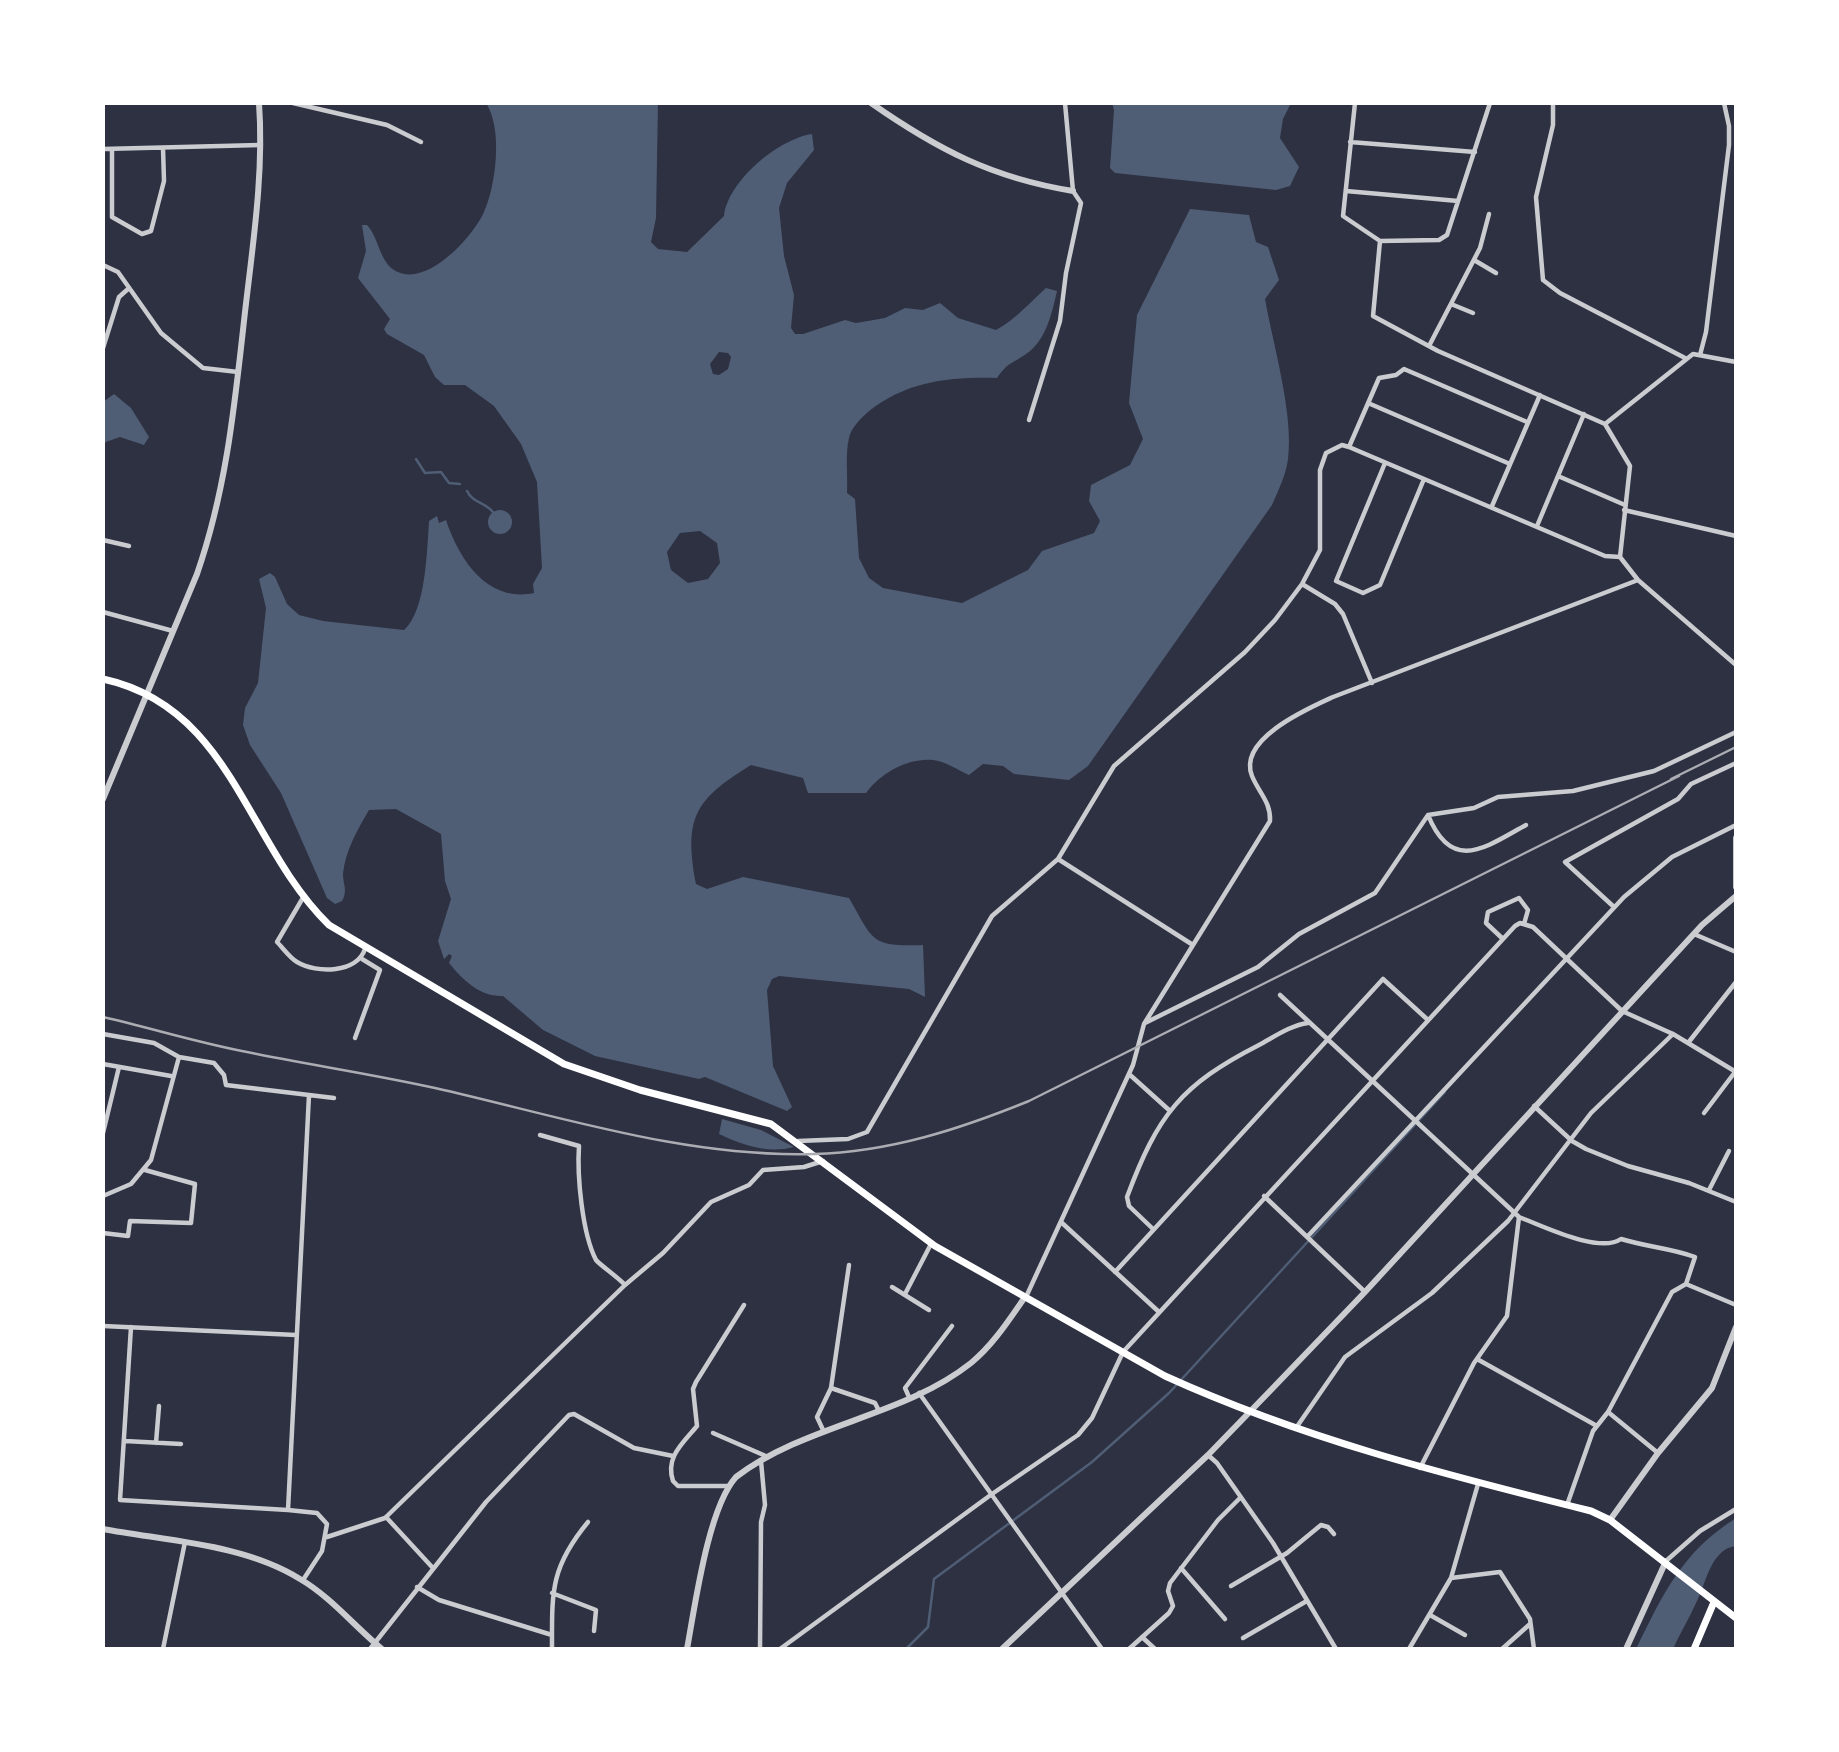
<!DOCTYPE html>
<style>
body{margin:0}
#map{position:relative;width:1839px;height:1752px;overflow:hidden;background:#2d3142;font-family:Cabin,sans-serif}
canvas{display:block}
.frame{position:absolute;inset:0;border:105px solid #fff;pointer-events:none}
</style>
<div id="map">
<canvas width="1839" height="1752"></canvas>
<div class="frame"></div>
</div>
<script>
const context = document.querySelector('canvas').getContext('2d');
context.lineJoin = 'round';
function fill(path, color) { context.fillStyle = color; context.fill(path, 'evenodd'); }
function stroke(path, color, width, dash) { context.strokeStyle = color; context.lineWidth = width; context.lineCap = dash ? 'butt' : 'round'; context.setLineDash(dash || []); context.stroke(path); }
fill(new Path2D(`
 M 486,103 L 658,103 L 656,218 L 651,242 L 658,249 L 687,252 L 724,216 C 728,181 778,139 812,134 L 814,150 L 787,183 L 779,208 L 784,256 L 794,295 L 791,328 L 795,334 L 803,334 L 845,320 L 856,323 L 885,318 L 905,308 L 923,310 L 940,303 L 958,318 L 996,330 C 1017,318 1028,304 1046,288 L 1057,291 C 1052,313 1046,341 1026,354 C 1012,364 1008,362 997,378 C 949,377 907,381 868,412 C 861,418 851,428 849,438 C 845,454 848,476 847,493 L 855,499 L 859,558 L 869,578 L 883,588 L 962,603 L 1028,570 L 1042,551 L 1094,533 L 1100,521 L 1089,501 L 1091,485 L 1130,465 L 1143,439 L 1129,403 L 1137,315 L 1190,209 L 1249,215 L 1256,242 L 1268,247 L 1279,280 L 1265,299 C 1273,344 1294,415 1288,459 C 1286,475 1278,491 1272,505 L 1088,766 L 1069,780 L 1014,774 L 1003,766 L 983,764 L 969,775 C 958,770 944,761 933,760 C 907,758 881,773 866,793 L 808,793 L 803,778 L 751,765 C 694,800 684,818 696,884 L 707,889 L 743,877 L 849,898 C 874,941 870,947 923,945 L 925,997 L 909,989 L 779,976 L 772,979 L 767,990 L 773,1066 L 792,1107 L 787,1111 L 705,1077 L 699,1079 L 595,1056 L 543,1030 L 503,996 C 480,997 463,980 449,963 L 452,956 L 449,954 L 444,959 L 438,941 L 451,899 L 445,881 L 441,834 L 396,809 L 369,810 C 358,829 345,851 343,874 C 343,885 348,890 342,901 L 335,904 L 327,898 L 281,793 L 250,745 L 243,725 L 245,708 L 258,683 L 266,608 L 259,579 L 270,573 L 275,577 L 287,604 L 299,615 L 323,621 L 404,630 C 426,611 427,550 429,521 L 437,516 L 439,523 L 446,520 C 459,559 487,603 534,593 L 533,584 L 542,568 L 537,482 L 521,444 L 494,406 L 465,385 L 444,385 L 435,377 L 424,355 L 387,334 L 384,329 L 390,319 L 358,278 L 366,251 L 362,225 L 367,225 C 379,238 379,260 394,270 C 425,290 473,237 484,212 C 496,185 503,129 486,103 ZM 719,352 L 728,353 L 731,357 L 728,369 L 719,375 L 713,374 L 710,364 ZM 700,531 L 717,543 L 720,563 L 708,579 L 688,583 L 671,570 L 667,552 L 680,533 Z
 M 1112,103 L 1291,103 L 1283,119 L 1280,138 L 1299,167 L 1290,186 L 1276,190 L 1115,173 L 1110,168 L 1114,110 Z
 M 114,394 L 131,408 L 149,437 L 144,445 L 120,437 L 103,443 L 103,402 Z
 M488 522a12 12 0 1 1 24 0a12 12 0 1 1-24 0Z
 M 722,1119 L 761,1130 L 794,1147 C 768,1154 742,1145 719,1134 Z
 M 1736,1518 L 1736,1546 C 1710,1549 1706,1585 1696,1603 C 1689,1619 1680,1633 1673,1649 L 1636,1649 C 1663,1594 1682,1552 1736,1518 Z`), '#4f5d75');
stroke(new Path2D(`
 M 416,459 L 425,473 L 441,472 L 449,483 L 460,484
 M 467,491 C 473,504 488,502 495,515
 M 906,1649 L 928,1627 L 934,1579 L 1092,1462 L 1169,1393 L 1445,1092`), '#4f5d75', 2.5);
stroke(new Path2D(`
 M 293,103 L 387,125 L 421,142
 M 1355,103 L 1343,216 L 1380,241 L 1373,316 L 1438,351 L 1605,424 L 1630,466 L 1620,557 L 1638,580 L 1736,665
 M 1553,103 L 1553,125 L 1536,197 L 1543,280 L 1560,293 L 1685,358
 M 1350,142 L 1475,152
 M 103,149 L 260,145
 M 112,149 L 112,217 L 142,234 L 151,231 L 164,181 L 163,148
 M 1346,191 L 1458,201
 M 1380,241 L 1439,240 L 1447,235 L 1490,103
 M 1474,260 L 1496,273
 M 103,265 L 118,272 L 161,333 L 203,368 L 238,372
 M 1451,304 L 1473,313
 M 1429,346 L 1480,248 L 1489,214
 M 103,348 L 119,297 L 128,289
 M 1700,355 L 1706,332 L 1729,145 L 1729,126 L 1724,103
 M 1368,403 L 1510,464
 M 1029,420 L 1060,321 L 1066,273 L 1081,203 L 1073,191 L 1065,103
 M 1605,424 L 1693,354 L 1736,362
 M 1349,447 L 1379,378 L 1396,375 L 1404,369 L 1527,422
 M 1385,463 L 1336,581 L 1363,593 L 1380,585 L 1424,479
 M 1558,476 L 1625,505
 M 1492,506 L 1540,395
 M 1624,510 L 1736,536
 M 1537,526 L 1584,414
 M 103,540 L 129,546
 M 1302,584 L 1335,604 L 1343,614 L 1372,683
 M 103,612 L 173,631
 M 1428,815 C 1452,874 1486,847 1526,825
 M 1058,859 L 1193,945
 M 304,896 L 277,942 C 283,948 290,958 297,962 C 317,974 357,973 365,949
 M 1614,907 L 1565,862 L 1678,799 L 1691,784 L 1736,763
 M 1694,934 L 1736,952
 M 1503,939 L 1486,923 L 1488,912 L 1519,898 L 1528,910 L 1524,924
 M 1280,995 L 1519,1217 L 1507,1316 L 1474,1363 L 1420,1468
 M 1145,1023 L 1258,967 L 1299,934 L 1375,893 L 1428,815 L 1474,808 L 1498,797 L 1573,791 L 1654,771 L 1736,732
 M 103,1034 L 154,1043 L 179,1057 L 214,1063 L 224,1075 L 226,1085 L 309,1095 L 288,1510 L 317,1513 L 327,1524 L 322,1551 L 303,1580
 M 355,1038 L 380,970 L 362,959
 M 1688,1043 L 1736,982
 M 103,1064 L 171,1076
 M 1129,1074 L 1169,1110
 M 309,1095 L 334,1098
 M 1534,1106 L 1572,1141 L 1586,1149 L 1628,1166 L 1689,1183 L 1736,1202
 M 1704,1113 L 1735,1072
 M 103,1133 L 119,1067
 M 540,1135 L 579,1146 C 577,1175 582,1233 596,1260 C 600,1265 619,1278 625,1285
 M 798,1141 L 848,1139 L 867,1132 L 992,916 L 1058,859 L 1114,766 L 1245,652 L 1275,620 L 1302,584 L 1320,550 L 1320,470 L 1326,453 L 1342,445 L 1349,447 L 1605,556 L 1620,557
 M 1709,1190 L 1729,1151
 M 103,1196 L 131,1184 L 151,1160 L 179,1057
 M 1264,1196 L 1365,1292
 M 1519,1217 C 1543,1226 1599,1254 1621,1239 C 1647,1247 1671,1248 1695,1257 L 1686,1284
 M 1061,1222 L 1159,1312
 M 1153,1229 L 1129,1206 L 1127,1197 C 1158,1114 1181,1085 1259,1045 C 1274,1037 1291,1025 1308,1023
 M 103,1233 L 128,1236 L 130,1221 L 191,1223 L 195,1184 L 145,1170
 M 1307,1237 L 1624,897 L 1672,857 L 1736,825
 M 1115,1272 L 1383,979 L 1428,1020
 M 892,1287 L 929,1310
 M 905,1294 L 931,1244
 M 1026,1297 L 1133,1065 L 1144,1024 L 1270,821 C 1271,802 1259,793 1252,776 C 1237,739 1309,708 1333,697 L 1638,580
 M 103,1326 L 296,1335
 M 131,1327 L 120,1500 L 288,1510
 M 1477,1359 L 1597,1426
 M 831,1388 L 875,1403 L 878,1409
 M 919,1393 L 1102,1649
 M 909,1397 L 905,1388 L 952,1326
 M 1608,1412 L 1658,1453
 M 1296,1428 L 1345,1357 L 1432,1293 L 1508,1221 L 1591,1113 L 1673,1034
 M 824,1432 L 817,1417 L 831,1388 L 849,1265
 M 713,1433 L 768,1457
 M 125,1441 L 181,1444
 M 156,1443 L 159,1406
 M 1208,1455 L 1217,1463 L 1273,1543 L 1336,1649
 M 729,1486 L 678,1486 L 673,1481 C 665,1457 683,1443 697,1426 L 693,1389 L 696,1382 L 744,1305
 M 1567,1505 L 1593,1431 L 1608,1412 L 1672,1292 L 1686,1284 L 1736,1305
 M 386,1517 L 432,1567
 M 327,1537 L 385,1518 L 625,1285 L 663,1253 L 711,1202 L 749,1185 L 763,1170 L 804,1167 L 823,1161
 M 1666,1561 L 1700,1531 L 1736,1509
 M 1181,1568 L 1225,1619
 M 1451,1578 L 1500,1572 L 1530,1619 L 1534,1649
 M 1231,1586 L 1287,1553 L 1321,1525 L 1328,1527 L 1334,1534
 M 417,1587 L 439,1600 L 552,1635
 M 552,1593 L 596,1610 L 594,1631
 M 1430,1615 L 1465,1635
 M 1142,1637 L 1155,1649
 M 1243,1638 L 1305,1602
 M 163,1649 L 185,1542
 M 370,1649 L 486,1502 L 569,1415 L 574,1414 L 634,1448 L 673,1456
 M 552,1649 C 552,1592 550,1568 588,1522
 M 760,1649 L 761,1522 L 765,1505 L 761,1461
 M 780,1649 L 992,1494 L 1078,1435 L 1092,1418 L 1123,1352 L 1515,926 L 1520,923 L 1533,927 L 1622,1011 L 1673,1034 L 1736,1072
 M 1129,1649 L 1169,1613 L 1173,1606 L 1168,1591 L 1170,1583 L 1218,1520 L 1241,1497
 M 1409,1649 L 1451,1578 L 1478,1484
 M 1502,1649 L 1530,1624`), '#caccd0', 4.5);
stroke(new Path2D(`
 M 871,103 C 937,149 992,178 1073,191
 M 103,799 L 197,574 C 227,488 235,401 245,312 C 253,243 264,172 259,103
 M 1736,838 L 1736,887
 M 1610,1520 L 1658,1453 L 1712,1388 L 1736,1327
 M 103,1529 C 167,1541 244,1544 300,1579 C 331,1597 355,1627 382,1649
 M 687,1649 C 695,1606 708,1508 736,1477 C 806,1424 903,1417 971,1363 C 993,1345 1009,1320 1025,1297
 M 1002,1649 L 1208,1455 L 1270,1391 L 1365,1292 L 1702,925 L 1736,896
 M 1626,1649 L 1666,1561`), '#caccd0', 6);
stroke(new Path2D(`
 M 103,679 C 232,707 246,844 329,925 L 564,1064 L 640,1090 L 771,1124 L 935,1246 L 1165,1376 C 1301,1438 1446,1475 1591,1511 L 1610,1520 L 1736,1618
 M 1694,1649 L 1714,1602`), '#fff', 7);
stroke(new Path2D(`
 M 1671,779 L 1736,747
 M 103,1017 C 151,1028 199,1043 247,1052 C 310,1065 372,1074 435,1088 C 559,1116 686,1158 814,1154 C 890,1152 960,1129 1029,1101 L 1679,776`), '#abadb3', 2.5);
</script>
